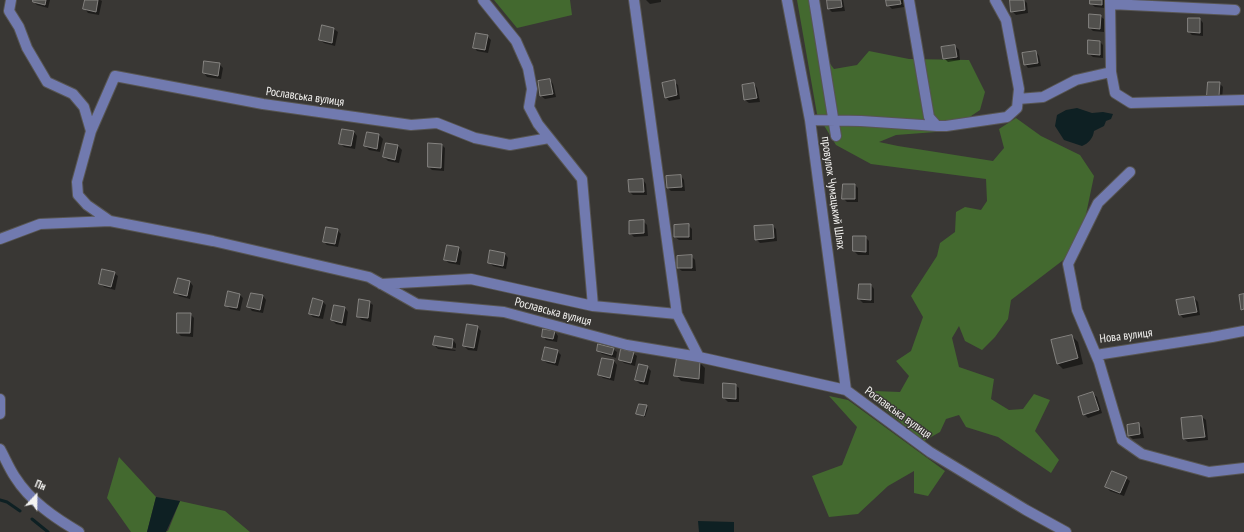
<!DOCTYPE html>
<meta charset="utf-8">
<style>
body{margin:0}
#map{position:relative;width:1244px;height:532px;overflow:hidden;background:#393734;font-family:"PT Sans Narrow",sans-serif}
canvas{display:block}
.north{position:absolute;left:16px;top:476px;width:40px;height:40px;-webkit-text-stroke:3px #393734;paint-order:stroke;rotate:22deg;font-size:11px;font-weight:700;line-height:16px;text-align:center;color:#f4f3f1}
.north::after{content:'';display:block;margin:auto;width:14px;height:18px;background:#f4f3f1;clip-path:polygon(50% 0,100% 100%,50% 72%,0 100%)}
</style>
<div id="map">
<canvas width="1244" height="532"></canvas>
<div class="north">Пн</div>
</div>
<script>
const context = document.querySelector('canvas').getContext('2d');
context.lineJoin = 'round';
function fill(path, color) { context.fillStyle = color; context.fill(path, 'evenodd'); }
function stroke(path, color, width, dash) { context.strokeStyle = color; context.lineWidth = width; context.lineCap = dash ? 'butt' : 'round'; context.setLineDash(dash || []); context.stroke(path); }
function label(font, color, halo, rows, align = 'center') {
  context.font = font + ' "PT Sans Narrow",sans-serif'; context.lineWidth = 3; context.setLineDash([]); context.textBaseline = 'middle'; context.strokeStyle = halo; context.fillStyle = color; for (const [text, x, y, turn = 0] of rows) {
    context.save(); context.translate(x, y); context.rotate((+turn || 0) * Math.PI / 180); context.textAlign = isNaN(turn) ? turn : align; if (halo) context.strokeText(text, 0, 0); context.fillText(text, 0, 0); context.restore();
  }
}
fill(new Path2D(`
 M 494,0 L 570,0 L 572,15 L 517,28 Z
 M 797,0 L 811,0 L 816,45 L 834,69 L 857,65 L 869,51 L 909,59 L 969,60 L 985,92 L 980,110 L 949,131 L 896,135 L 879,142 L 898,146 L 993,161 L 1004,148 L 999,129 L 1016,118 L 1041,136 L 1080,155 L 1094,176 L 1079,248 L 1011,300 L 1008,319 L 995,337 L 982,350 L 965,341 L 959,326 L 952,338 L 959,367 L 994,379 L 991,399 L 1009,410 L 1023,409 L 1034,394 L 1050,400 L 1035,431 L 1059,460 L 1051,473 L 998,437 L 966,427 L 959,415 L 946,419 L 940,432 L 924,441 L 869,397 L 874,391 L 900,392 L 909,376 L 896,361 L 911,351 L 923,317 L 911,296 L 937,256 L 940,243 L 955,232 L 956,212 L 965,207 L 981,210 L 987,201 L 986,179 L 871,164 L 836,145 L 817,114 Z
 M 829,396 L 848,400 L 945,471 L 928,496 L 914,493 L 914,471 L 888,486 L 858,514 L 829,517 L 812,476 L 842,465 L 857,427 Z
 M 119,457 L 156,497 L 147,532 L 131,532 L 107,498 Z
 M 180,501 L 225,511 L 250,532 L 163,532 L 168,531 Z`), '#43692f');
fill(new Path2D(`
 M 1077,108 L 1092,113 L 1103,112 L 1113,114 L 1111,119 L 1106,121 L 1104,126 L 1094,131 C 1093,138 1089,143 1082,146 L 1064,140 L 1055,126 L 1057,115 L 1066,110 Z
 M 156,497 L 180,501 L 166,532 L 147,532 Z
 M 698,521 L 734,522 L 734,532 L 699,532 Z`), '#0e2023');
fill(new Path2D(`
 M 34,0 L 50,0 L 48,8 L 37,5 L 34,2 Z
 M 86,0 L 100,0 L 102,1 L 99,15 L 88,13 L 85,9 Z
 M 646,0 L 661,0 L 661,2 L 650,4 Z
 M 828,0 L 843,0 L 845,11 L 832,12 L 829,9 Z
 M 887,0 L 903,0 L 904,7 L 892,9 L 888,5 Z
 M 1016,0 L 1024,0 L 1027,3 L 1028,13 L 1016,15 L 1012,11 Z
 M 1091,0 L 1105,0 L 1105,8 L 1095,7 L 1091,4 Z
 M 1100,16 L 1104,19 L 1104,32 L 1093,31 L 1090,28 Z
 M 1200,19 L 1203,23 L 1203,36 L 1192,35 L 1189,32 Z
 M 323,26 L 334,29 L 338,32 L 335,46 L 324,43 L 320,40 Z
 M 487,36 L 491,40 L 488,53 L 477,51 L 474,47 Z
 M 1100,42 L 1103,45 L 1103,58 L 1093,57 L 1089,54 Z
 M 955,46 L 959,50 L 960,60 L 948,62 L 944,58 Z
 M 1036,52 L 1039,56 L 1041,66 L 1028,68 L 1025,64 Z
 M 219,64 L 223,68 L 221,79 L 207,77 L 204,73 Z
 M 550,80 L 553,84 L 556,97 L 545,99 L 541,96 Z
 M 674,82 L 678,85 L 680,99 L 669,101 L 666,97 Z
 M 1219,83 L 1223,87 L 1222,99 L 1212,99 Z
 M 754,84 L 757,88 L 760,102 L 749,103 L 745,100 L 743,86 Z
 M 354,132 L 357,136 L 355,149 L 344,147 L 340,143 Z
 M 368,133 L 379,135 L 383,139 L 380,152 L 369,150 L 365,146 Z
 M 387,144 L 398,146 L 402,150 L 399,163 L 388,161 L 384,157 Z
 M 442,145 L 445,148 L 444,171 L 432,170 L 429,167 Z
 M 681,176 L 684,180 L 685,191 L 671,191 L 668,188 Z
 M 643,180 L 646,184 L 647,195 L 633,195 L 630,192 Z
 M 855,185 L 858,188 L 858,202 L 847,202 L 843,198 Z
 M 643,221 L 647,225 L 648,236 L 634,237 L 630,233 Z
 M 688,225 L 692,229 L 692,240 L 679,240 L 675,237 Z
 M 773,226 L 776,229 L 777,241 L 760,243 L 756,239 Z
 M 337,230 L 341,234 L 338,247 L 327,245 L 324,242 Z
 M 865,237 L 869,241 L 869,255 L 858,255 L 854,251 Z
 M 448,246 L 459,248 L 462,252 L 460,265 L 449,263 L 445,260 Z
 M 491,252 L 505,254 L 508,258 L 506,269 L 493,266 L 489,262 Z
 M 691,256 L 695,260 L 696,271 L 682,271 L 678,268 Z
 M 114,273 L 118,276 L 115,290 L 104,287 L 100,283 Z
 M 190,282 L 193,286 L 190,299 L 179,296 L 176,293 Z
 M 871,285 L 874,289 L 874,303 L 863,303 L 859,299 Z
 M 229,292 L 240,295 L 243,298 L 240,311 L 230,309 L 226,305 Z
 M 263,296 L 266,300 L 263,313 L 252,311 L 249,307 Z
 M 1194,298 L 1198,302 L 1200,315 L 1183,318 L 1180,314 Z
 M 323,302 L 326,305 L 323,319 L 313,317 L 310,314 Z
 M 369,302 L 373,305 L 371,322 L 362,320 L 358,317 Z
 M 335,306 L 345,308 L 348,312 L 346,326 L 336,324 L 332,320 Z
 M 190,314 L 194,318 L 193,337 L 181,336 L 178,333 Z
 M 477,327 L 481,331 L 477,351 L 468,350 L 464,346 Z
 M 555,332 L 558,336 L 557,342 L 546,340 L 543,336 Z
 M 1072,336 L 1078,342 L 1083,364 L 1063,369 L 1057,363 Z
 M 453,340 L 456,344 L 456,348 L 437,345 L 437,347 L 456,350 L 455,351 L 438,349 L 434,345 Z
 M 613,349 L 617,352 L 616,358 L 602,354 L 598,351 Z
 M 557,351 L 561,355 L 558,366 L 547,363 L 543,360 Z
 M 633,353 L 637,356 L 635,366 L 624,363 L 620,360 Z
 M 603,359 L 614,361 L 617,365 L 614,381 L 603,378 L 599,375 Z
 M 699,362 L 705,368 L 704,384 L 681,381 L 676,375 Z
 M 647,367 L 651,371 L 648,385 L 640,384 L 636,380 Z
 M 735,385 L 739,388 L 739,402 L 728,402 L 724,398 Z
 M 1093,394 L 1097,397 L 1102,413 L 1088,418 L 1084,414 Z
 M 646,406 L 648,408 L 645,417 L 639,415 L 638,414 Z
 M 1202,417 L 1206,420 L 1208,440 L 1188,442 L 1184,439 L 1182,419 Z
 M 1139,425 L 1142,428 L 1144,438 L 1133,439 L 1129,436 Z
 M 1126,478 L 1130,481 L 1124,496 L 1110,491 L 1106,487 Z`), '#0007');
stroke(new Path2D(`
 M 0,500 L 7,502 L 20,511
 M 32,519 L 48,532`), '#0e2023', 3);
const building = new Path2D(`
 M 33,0 L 46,0 L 45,5 L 33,2 Z
 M 85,0 L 98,0 L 96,12 L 83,9 Z
 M 827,0 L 841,0 L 842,7 L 828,9 Z
 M 886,0 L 900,0 L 901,4 L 887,6 Z
 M 1010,0 L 1024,0 L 1025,10 L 1011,12 Z
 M 1090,0 L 1102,0 L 1102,5 L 1090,4 Z
 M 1089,14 L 1101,15 L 1100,29 L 1089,28 Z
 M 1188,18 L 1200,18 L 1200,33 L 1188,32 Z
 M 322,25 L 334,28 L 332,43 L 319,40 Z
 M 476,33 L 488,35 L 485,50 L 473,48 Z
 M 1088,40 L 1100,41 L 1100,55 L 1088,54 Z
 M 955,45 L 957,57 L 943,59 L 941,47 Z
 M 1036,51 L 1038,63 L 1024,65 L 1022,53 Z
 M 204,61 L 220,63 L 218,76 L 203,73 Z
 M 550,79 L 553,94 L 540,96 L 538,81 Z
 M 675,80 L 677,95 L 665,98 L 662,83 Z
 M 1208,82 L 1220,82 L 1219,96 L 1207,96 Z
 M 754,83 L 757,98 L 744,100 L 742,85 Z
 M 342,129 L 354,131 L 351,146 L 339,144 Z
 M 367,132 L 379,134 L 377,149 L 364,146 Z
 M 386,143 L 398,145 L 395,160 L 383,157 Z
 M 428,143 L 442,144 L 441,168 L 428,167 Z
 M 681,175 L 682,187 L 667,188 L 666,176 Z
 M 643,179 L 644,192 L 629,192 L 628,180 Z
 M 843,184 L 855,184 L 855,199 L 842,199 Z
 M 644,220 L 644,233 L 629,234 L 629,221 Z
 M 689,224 L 689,237 L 674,237 L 674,225 Z
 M 773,225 L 774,238 L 755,240 L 754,226 Z
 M 326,227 L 338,229 L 335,244 L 323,242 Z
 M 853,236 L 866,236 L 866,252 L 853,251 Z
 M 447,245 L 459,247 L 456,262 L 444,260 Z
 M 490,250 L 505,253 L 503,266 L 488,263 Z
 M 692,255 L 692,268 L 677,268 L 677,256 Z
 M 102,269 L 115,272 L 111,287 L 99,284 Z
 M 178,278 L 190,281 L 187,296 L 174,293 Z
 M 859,284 L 871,284 L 871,300 L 858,299 Z
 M 228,291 L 240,294 L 237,308 L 225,306 Z
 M 251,293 L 263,295 L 260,310 L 247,307 Z
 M 1244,294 L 1244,309 L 1241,310 L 1239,295 Z
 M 1194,297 L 1197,312 L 1179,315 L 1176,300 Z
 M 313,298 L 323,301 L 319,316 L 309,314 Z
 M 359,299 L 370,301 L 368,318 L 357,317 Z
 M 334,305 L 345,307 L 342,323 L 331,320 Z
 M 177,313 L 191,313 L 190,333 L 177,333 Z
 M 467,324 L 478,326 L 474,348 L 463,346 Z
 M 543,329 L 555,331 L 553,339 L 542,337 Z
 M 1072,335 L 1078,358 L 1057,364 L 1051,340 Z
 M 435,336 L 453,339 L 452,348 L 433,345 Z
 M 598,344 L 614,348 L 612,355 L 597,351 Z
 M 545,347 L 558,350 L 555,363 L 542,360 Z
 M 621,349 L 634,352 L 631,363 L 619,360 Z
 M 602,358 L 614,360 L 610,378 L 598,375 Z
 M 677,358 L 700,361 L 699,379 L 674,376 Z
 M 639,364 L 648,366 L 644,382 L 635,380 Z
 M 723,383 L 736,384 L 736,399 L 723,398 Z
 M 1093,392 L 1099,410 L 1083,415 L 1078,397 Z
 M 639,404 L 647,405 L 644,416 L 636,414 Z
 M 1202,416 L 1205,437 L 1183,439 L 1181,418 Z
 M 1139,423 L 1140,434 L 1128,436 L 1127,425 Z
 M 1112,471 L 1127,477 L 1120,493 L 1105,487 Z`);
fill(building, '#51504d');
stroke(building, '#858380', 1);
const minor = new Path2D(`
 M 11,0 L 9,11 L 19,27 L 27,48 L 47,82 L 73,94 L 84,107 L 91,131 L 77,182 L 78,195 L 87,205 L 110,221
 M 483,0 L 516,41 L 528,68 L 532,89 L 529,107 L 538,124 L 582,179 L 593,306
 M 634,0 L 677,314 L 699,357
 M 787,0 L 810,120 L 846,390
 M 814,0 L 836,136
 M 909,0 L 929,117 L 937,126 L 946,126 L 1007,117 L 1017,108 L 1019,89 L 1006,20 L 995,0
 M 1110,0 L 1111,72 L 1115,93 L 1131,103 L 1244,100
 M 1110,4 L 1235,10
 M 1018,99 L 1043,97 L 1076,80 L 1111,72
 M 810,120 L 861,121 L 937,126
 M 91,131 L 115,76 L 263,104 L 411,125 L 437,123 L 475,138 L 510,145 L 549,138
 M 1130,172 L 1098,203 L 1068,264 L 1077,310 L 1099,362 L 1122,440 L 1142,454 L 1209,472 L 1244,468
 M 0,239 L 40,224 L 110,221 L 213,241 L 369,277 L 417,304 L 504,312 L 627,345 L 699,357 L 846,390 L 930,452 L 1026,510 L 1066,532
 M 381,284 L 471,279 L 593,306 L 677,314
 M 1096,355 L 1212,337 L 1244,331
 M 0,399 L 0,414
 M 0,449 C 5,458 9,468 15,477 C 30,501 55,518 79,532`);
stroke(minor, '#575552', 12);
stroke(minor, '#717aaf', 10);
label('12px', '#f4f3f1', '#393734', [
 ["Рославська вулиця",305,97,8],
 ["провулок Чумацький Шлях",833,193,82],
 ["Рославська вулиця",553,312,15],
 ["Нова вулиця",1126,336,-7],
 ["Рославська вулиця",898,413,36]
]);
</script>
